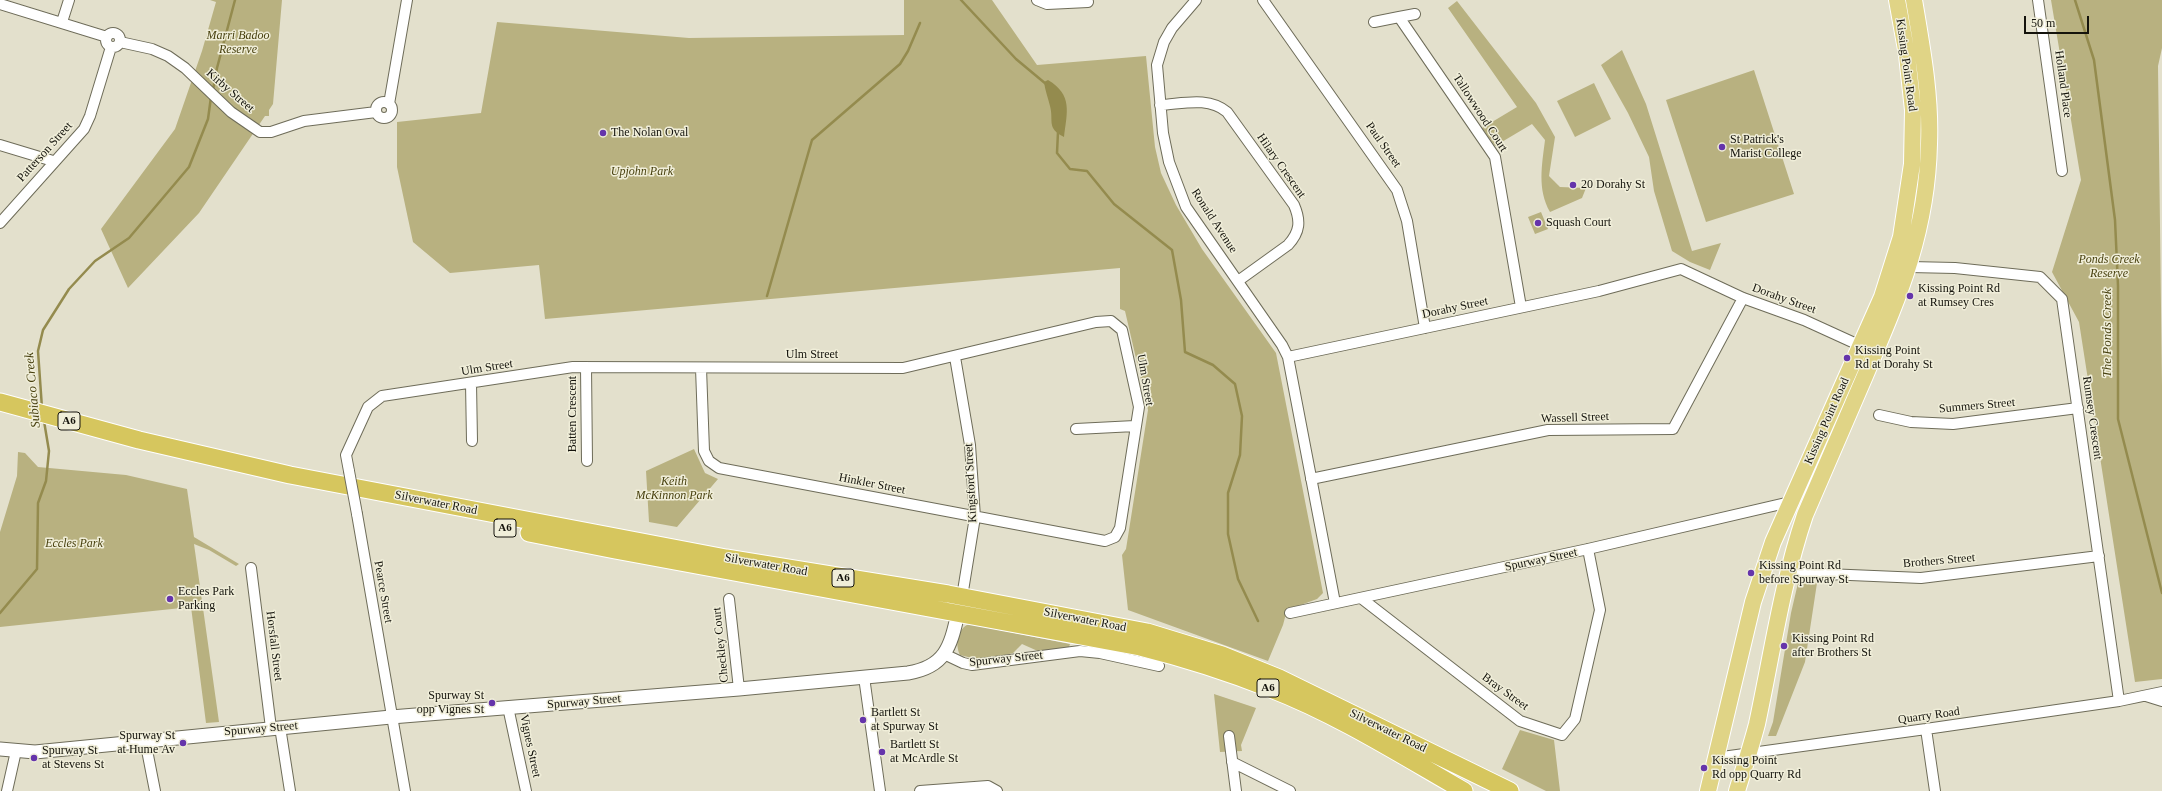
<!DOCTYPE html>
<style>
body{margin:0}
#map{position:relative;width:2162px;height:791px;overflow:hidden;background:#e3e0cc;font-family:"Times New Roman",serif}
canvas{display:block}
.scale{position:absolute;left:2024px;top:16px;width:65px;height:18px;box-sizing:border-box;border:2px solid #14130c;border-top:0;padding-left:5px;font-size:12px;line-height:14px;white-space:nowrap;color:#14130c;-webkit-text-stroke:3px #f0eed9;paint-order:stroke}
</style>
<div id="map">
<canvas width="2162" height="791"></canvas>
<div class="scale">50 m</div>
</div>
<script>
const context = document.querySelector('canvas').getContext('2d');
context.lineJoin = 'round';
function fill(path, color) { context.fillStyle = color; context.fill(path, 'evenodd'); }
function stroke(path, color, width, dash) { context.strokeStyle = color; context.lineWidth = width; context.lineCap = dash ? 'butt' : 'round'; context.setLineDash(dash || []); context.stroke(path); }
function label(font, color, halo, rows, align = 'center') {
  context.font = font + ' "Times New Roman",serif'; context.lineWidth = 3; context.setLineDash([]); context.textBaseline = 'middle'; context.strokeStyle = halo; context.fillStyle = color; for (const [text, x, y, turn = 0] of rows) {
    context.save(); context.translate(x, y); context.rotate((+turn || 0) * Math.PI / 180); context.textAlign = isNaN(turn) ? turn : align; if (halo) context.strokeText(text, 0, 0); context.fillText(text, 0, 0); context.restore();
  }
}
fill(new Path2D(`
 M 210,0 L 282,0 L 273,104 L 269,110 L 269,116 L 265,116 L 199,213 L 128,288 L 101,229 L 175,129 L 202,51 L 216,2 Z
 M 904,0 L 992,0 L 1037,65 L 1146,56 L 1155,147 L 1161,173 L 1176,205 L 1202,249 L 1276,353 L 1323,593 L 1317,599 L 1287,610 L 1283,625 L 1268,661 L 1128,610 L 1122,555 L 1126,549 L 1148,410 L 1125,311 L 1120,309 L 1120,268 L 545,319 L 539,265 L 450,273 L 413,242 L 397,167 L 397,122 L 481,113 L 497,22 L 689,38 L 904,35 Z
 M 2051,0 L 2162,0 L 2162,48 L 2158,66 L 2162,386 L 2162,679 L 2135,682 L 2079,322 L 2052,272 L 2081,180 Z
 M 1457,1 L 1536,103 L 1555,137 L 1549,176 L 1560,187 L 1586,188 L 1582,198 L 1550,212 C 1537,189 1542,165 1545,140 L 1532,124 L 1495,146 L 1482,128 L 1517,107 L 1448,8 Z
 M 1622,50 L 1646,104 L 1692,251 L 1721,243 L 1710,270 L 1690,262 L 1672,251 L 1654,191 L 1649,157 L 1628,113 L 1601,65 Z
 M 1754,70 L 1794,194 L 1706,222 L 1666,100 Z
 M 1594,83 L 1611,119 L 1575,137 L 1557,101 Z
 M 1541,212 L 1548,229 L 1535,234 L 1528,217 Z
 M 694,449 L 705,473 L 718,479 L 677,527 L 649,522 L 646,471 Z
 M 18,452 L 25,453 L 38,467 L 126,475 L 187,489 L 194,537 L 239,564 L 236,566 L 209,550 L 194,544 L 219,722 L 206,723 L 191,607 L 0,627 L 0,532 L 17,476 Z
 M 1800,581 L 1817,583 L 1805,662 L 1776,736 L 1768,736 L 1773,722 L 1791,613 L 1798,583 Z
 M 969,624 L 1070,644 L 1069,647 L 1040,652 L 1022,644 L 1013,653 L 1001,656 L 976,659 L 960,655 C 955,645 957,629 969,624 Z
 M 1214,694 L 1256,708 L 1241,745 L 1242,751 L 1220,752 Z
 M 1520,730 L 1554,740 L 1560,791 L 1546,791 L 1502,769 Z`), '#b8b180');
fill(new Path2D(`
 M 1048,80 C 1073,95 1067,112 1064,137 C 1046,128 1054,121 1050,106 C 1048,98 1045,90 1044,82 Z`), '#948b4e');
stroke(new Path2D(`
 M 961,0 L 1016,59 L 1046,84
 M 2075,0 L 2094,60 L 2115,220 L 2118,286 L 2118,419 L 2162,593
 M 213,90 L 217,68 L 235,0
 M 1058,132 L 1057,153 L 1070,169 L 1087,171 L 1114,204 L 1172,250 L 1181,300 L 1185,352 L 1213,365 L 1235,384 L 1242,416 L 1240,455 L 1228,493 L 1228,534 L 1238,579 L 1258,621
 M 767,296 L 812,140 L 900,64 L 908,51 L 920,23
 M 42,408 L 38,351 L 43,330 L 69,289 L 95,261 L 129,238 L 189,167 L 208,119 L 211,97
 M 0,613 L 37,569 L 38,503 L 46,481 L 49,451 L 44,421`), '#948b4e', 2.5);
const minor = new Path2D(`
 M 1037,0 L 1047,4 L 1088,2
 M 1196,0 L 1172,28 L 1164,42 L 1157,65 L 1163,133 L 1169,162 L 1186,207 L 1282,345 L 1288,357 L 1335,603
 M 1263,0 L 1397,190 L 1407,221 L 1425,328
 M 2038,0 L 2062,171
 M 0,4 L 107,37
 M 1415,14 L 1399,17 L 1495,157 L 1521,307
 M 62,22 L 69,0
 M 1374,22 L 1399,17
 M106 40a7 7 0 1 1 14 0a7 7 0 1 1-14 0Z
 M 120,42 L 152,49 L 168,56 L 185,68 L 231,112 L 260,132 L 271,132 L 304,121 L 376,112
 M376 110a8 8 0 1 1 16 0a8 8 0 1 1-16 0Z
 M 389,104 L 407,0
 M 1160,105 C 1182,104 1208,96 1227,112 L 1294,205 C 1301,221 1300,232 1288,245 L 1238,281
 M 0,145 L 53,161
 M 0,223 L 84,129 L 90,116 L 111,47
 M 1910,267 L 1955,268 L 2040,277 L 2062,299 L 2119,701
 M 955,357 L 970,445 L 975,517 L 962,597
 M 1288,357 L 1599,291 L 1681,269 L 1743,298 L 1804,320 L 1861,346
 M 586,367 L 587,461
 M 471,383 L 472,441
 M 1879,415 L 1911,422 L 1953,424 L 2078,408
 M 1076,429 L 1135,426
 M 349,471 L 346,455 L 368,407 L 382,396 L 573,367 L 903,368 L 1096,322 L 1111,321 L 1122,330 L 1139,407 L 1120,528 L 1115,537 L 1105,541 L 719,468 L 709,461 L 704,451 L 701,368
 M 1311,479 L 1548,430 L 1673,429 L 1743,298
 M 357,514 L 405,791
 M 251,568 L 271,728
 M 1787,584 L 1793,576 L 1803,573 L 1921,578 L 2099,556
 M 1361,598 L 1520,721 L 1562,735 L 1575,719 L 1600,610 L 1588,549
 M 729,599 L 739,689
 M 1290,613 L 1588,549 L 1790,502
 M 944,654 L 963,663 L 972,665 L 1080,651 L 1100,653 L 1159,666
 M 864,677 L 880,791
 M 2146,696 L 2162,701
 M 508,707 L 526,791
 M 280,727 L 290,791
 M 1926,729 L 1935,791
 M 1229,736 L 1236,791
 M 145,740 L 155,791
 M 1715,758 L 1926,729 L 2119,701 L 2162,692
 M 1232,762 L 1290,791
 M 7,791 L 16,751
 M 920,791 L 988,786 L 997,791`);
const tertiary = new Path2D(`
 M 0,749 L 35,752 L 391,717 L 739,689 L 908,673 C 950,666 951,641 960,605`);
const primary = new Path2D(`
 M 1708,791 L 1753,602 L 1773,542 L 1882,297 L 1901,237 L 1912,164 L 1913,110 L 1907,55 L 1897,0
 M 1737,791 C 1744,768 1751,747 1757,724 C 1772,654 1782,583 1805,515 C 1825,469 1845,422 1865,376 C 1899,296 1927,233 1929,144 C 1931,95 1922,48 1914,0`);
const trunk = new Path2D(`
 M 0,402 L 139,440 L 290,475 L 726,558 L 948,594 L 1147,632 L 1222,655 L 1279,678 L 1510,791
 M 529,533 L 615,550 L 1140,647 C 1184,658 1228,672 1271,689 C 1338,715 1401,755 1464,791`);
stroke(minor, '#6e6c59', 12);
stroke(tertiary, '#6e6c59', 15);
stroke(primary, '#fff', 18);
stroke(trunk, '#fff', 19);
stroke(minor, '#fff', 10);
stroke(tertiary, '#fff', 13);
stroke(primary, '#e0d486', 16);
stroke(trunk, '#d6c65e', 17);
const minorBridge = new Path2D(`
 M 349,471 L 357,514`);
stroke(minorBridge, '#6e6c59', 12, []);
stroke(minorBridge, '#fff', 10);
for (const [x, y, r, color] of [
 [603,133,4,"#6534ab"],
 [1722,147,4,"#6534ab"],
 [1573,185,4,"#6534ab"],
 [1538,223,4,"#6534ab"],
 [1910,296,4,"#6534ab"],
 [1847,358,4,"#6534ab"],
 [1751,573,4,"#6534ab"],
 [170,599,4,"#6534ab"],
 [1784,646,4,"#6534ab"],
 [492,703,4,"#6534ab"],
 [863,720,4,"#6534ab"],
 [183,743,4,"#6534ab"],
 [882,752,4,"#6534ab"],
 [34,758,4,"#6534ab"],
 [1704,768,4,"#6534ab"]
]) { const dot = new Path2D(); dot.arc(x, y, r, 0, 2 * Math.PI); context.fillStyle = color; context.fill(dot); stroke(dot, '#f0eed9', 1.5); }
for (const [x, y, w] of [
 [69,421,22],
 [505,528,22],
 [843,578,22],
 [1268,688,22]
]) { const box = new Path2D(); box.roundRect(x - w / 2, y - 9, w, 18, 3); context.fillStyle = '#f0eed9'; context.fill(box); stroke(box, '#14130c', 1); }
label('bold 11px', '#14130c', null, [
 ["A6",69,421],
 ["A6",505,528],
 ["A6",843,578],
 ["A6",1268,688]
]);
label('italic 12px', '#48410f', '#f0eed9', [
 ["Marri Badoo",238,36],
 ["Reserve",238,50],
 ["Upjohn Park",642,172],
 ["Ponds Creek",2109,260],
 ["Reserve",2109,274],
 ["Keith",674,482],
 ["McKinnon Park",674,496],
 ["Eccles Park",74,544]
]);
label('12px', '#14130c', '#f0eed9', [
 ["Kissing Point Road",1906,65,82],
 ["Holland Place",2063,84,82],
 ["Kirby Street",230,91,41],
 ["Tallowwood Court",1480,113,57],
 ["Paul Street",1383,145,55],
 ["Patterson Street",45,152,-48],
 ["Hilary Crescent",1281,166,55],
 ["Ronald Avenue",1214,221,57],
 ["Dorahy Street",1784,299,20],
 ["Dorahy Street",1455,308,-12],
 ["Ulm Street",812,355],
 ["Ulm Street",487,368,-9],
 ["Ulm Street",1145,380,80],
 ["Summers Street",1977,406,-5],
 ["Batten Crescent",573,414,-90],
 ["Wassell Street",1575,418,-2],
 ["Rumsey Crescent",2092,418,82],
 ["Kissing Point Road",1827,421,-66],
 ["Kingsford Street",971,483,-93],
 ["Hinkler Street",872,484,11],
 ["Silverwater Road",436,503,11],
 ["Spurway Street",1541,560,-12],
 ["Brothers Street",1939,561,-5],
 ["Silverwater Road",766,565,10],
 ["Pearce Street",383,592,80],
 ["Silverwater Road",1085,620,11],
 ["Checkley Court",721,645,-96],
 ["Horsfall Street",274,646,83],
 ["Spurway Street",1006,659,-6],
 ["Bray Street",1505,692,36],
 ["Spurway Street",584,702,-5],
 ["Quarry Road",1929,716,-8],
 ["Spurway Street",261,729,-5],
 ["Silverwater Road",1388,731,26],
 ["Vignes Street",530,746,78]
]);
label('12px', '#14130c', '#f0eed9', [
 ["The Nolan Oval",611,133],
 ["St Patrick's",1730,140],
 ["Marist College",1730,154],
 ["20 Dorahy St",1581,185],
 ["Squash Court",1546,223],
 ["Kissing Point Rd",1918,289],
 ["at Rumsey Cres",1918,303],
 ["Kissing Point",1855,351],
 ["Rd at Dorahy St",1855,365],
 ["Kissing Point Rd",1759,566],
 ["before Spurway St",1759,580],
 ["Eccles Park",178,592],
 ["Parking",178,606],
 ["Kissing Point Rd",1792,639],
 ["after Brothers St",1792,653],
 ["Spurway St",484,696,"right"],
 ["opp Vignes St",484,710,"right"],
 ["Bartlett St",871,713],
 ["at Spurway St",871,727],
 ["Spurway St",175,736,"right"],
 ["at Hume Av",175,750,"right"],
 ["Bartlett St",890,745],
 ["at McArdle St",890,759],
 ["Spurway St",42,751],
 ["at Stevens St",42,765],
 ["Kissing Point",1712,761],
 ["Rd opp Quarry Rd",1712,775]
], 'left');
label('italic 13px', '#463f0e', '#f0eed9', [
 ["The Ponds Creek",2108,333,-90],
 ["Subiaco Creek",33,390,-95]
]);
</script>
